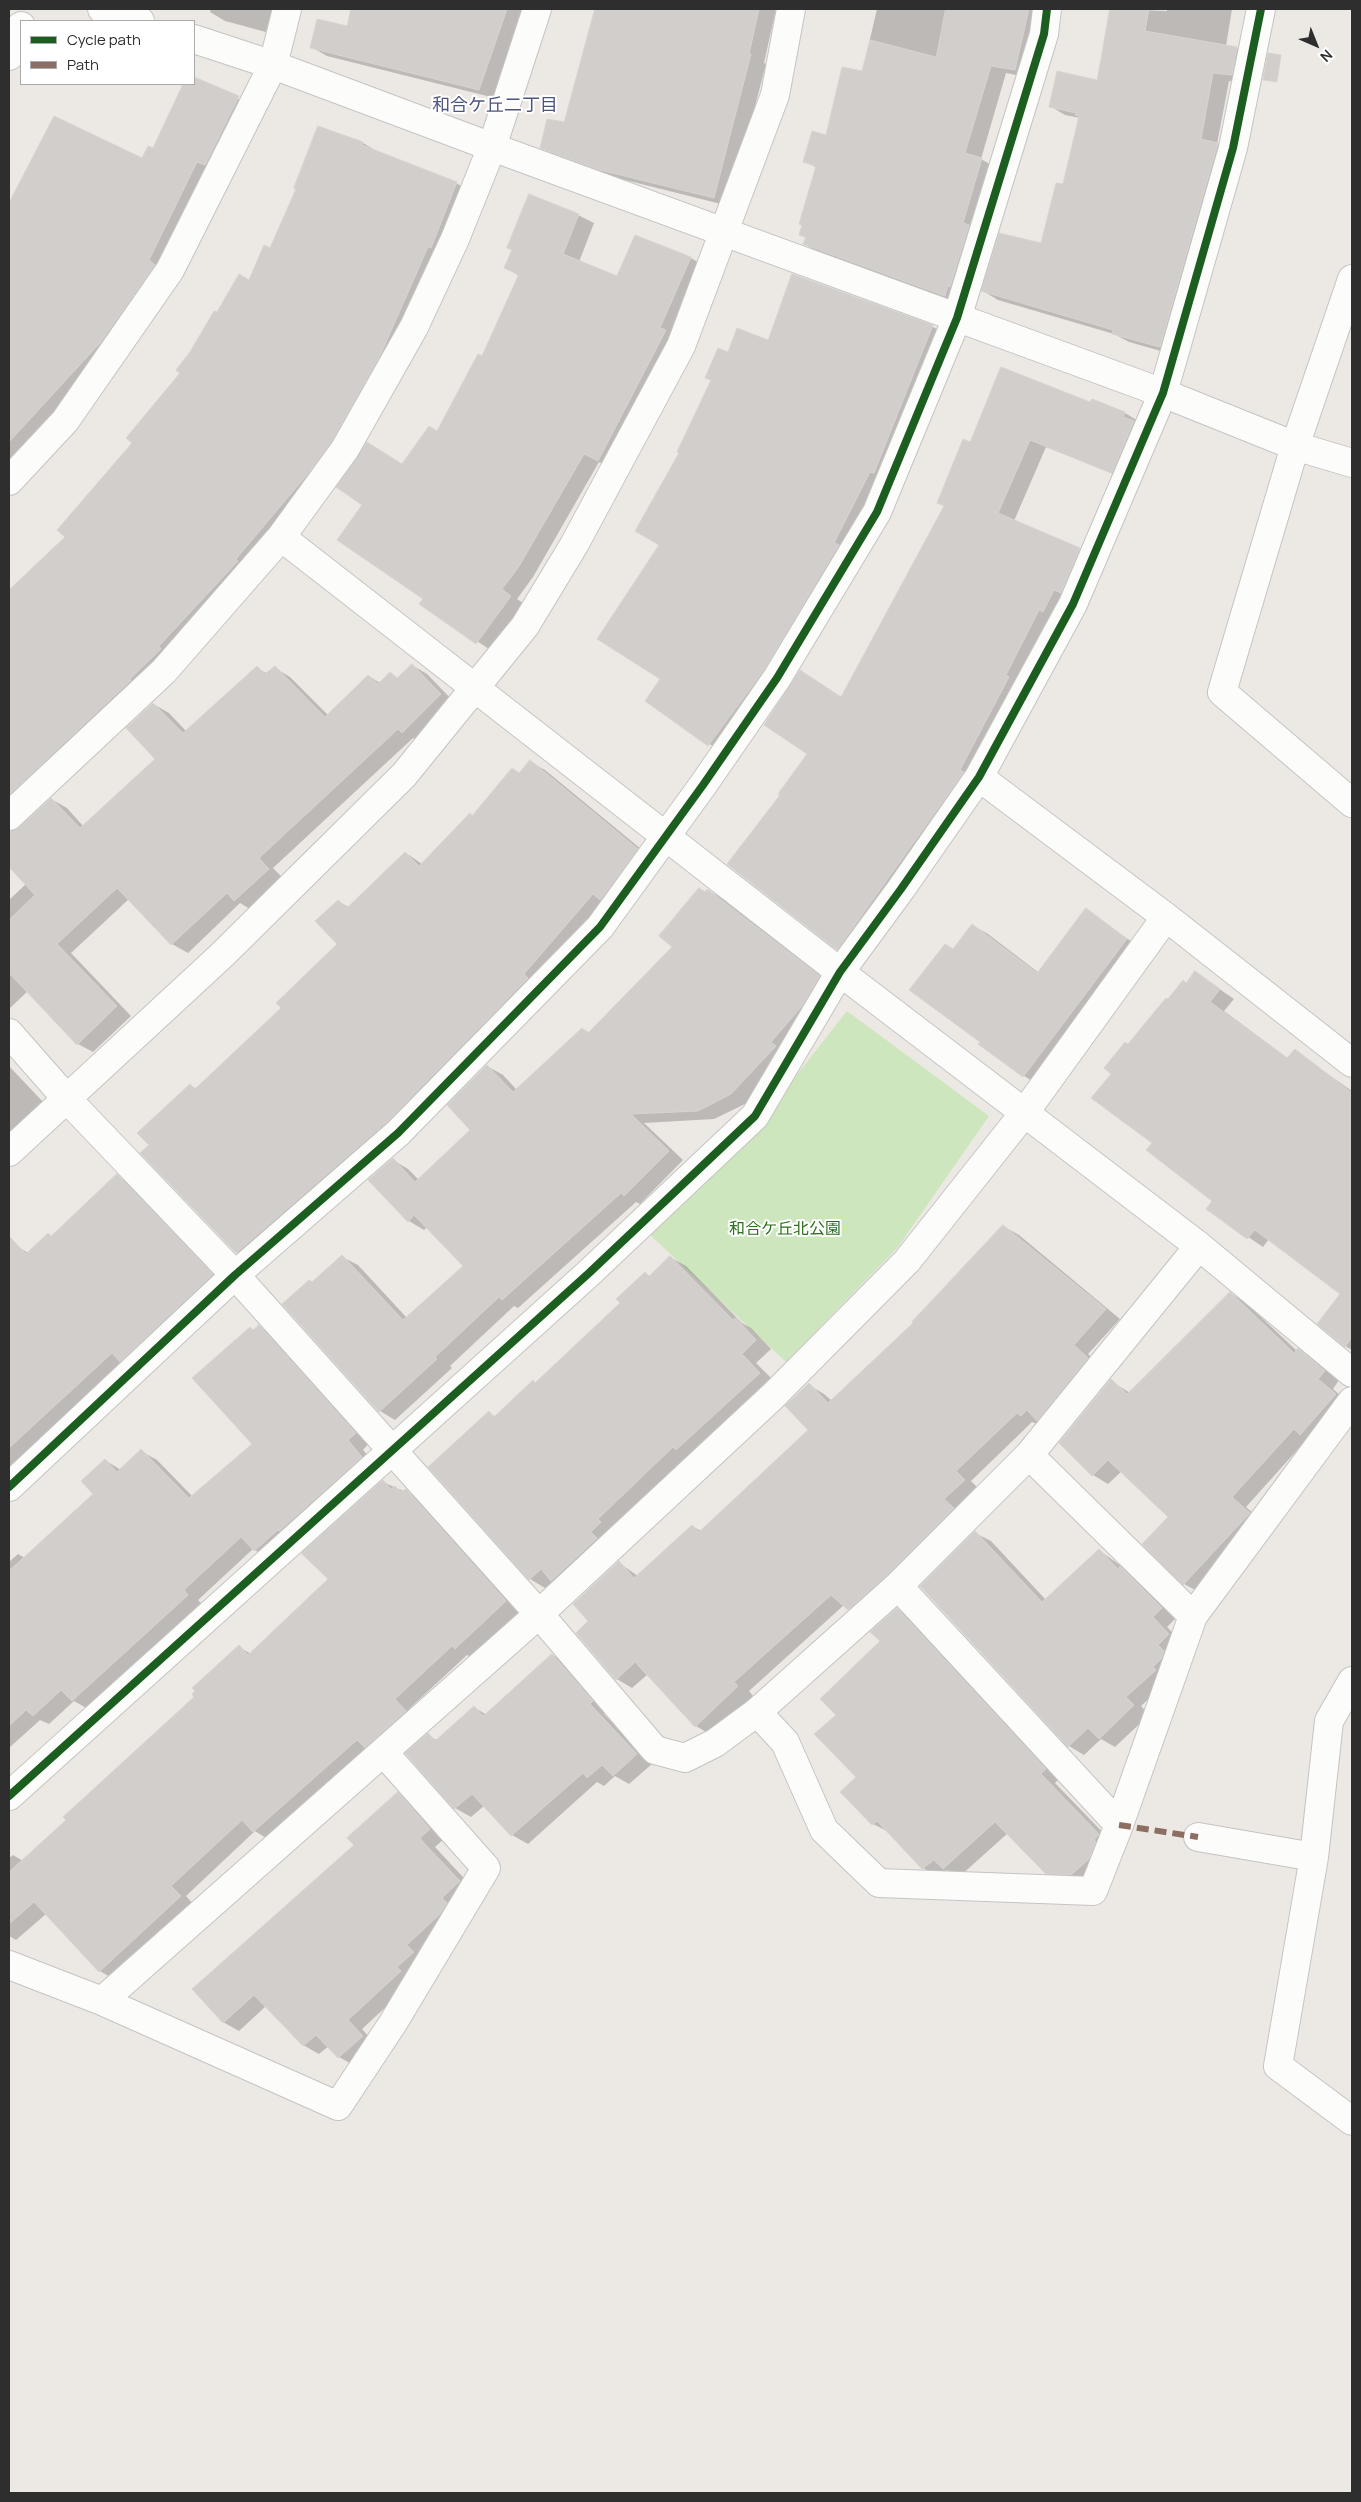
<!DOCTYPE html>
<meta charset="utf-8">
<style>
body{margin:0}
#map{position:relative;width:1361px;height:2502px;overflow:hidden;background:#ece8e4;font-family:Manrope,sans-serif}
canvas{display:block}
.frame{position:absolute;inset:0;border:10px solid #2e2e2e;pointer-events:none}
.legend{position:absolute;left:20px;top:20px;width:175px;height:65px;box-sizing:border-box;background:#fff;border:1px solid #ababab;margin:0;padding:6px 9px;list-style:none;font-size:15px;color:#2e2e2e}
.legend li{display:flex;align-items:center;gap:10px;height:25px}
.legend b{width:25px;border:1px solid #ababab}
.north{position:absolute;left:1291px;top:20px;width:50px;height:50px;-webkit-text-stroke:4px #fff;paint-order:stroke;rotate:136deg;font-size:14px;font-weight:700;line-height:20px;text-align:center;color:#2e2e2e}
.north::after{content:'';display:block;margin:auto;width:18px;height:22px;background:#2e2e2e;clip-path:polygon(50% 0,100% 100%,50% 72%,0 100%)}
</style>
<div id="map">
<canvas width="1361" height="2502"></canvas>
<div class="frame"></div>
<ul class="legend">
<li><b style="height:6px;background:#1b5e20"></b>Cycle path</li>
<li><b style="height:6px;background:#8d6e63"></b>Path</li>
</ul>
<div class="north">N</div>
</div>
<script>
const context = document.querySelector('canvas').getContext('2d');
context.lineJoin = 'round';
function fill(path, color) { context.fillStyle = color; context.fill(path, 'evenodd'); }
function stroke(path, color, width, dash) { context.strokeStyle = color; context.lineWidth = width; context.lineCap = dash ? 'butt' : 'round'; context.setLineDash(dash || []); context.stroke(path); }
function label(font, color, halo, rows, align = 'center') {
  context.font = font + ' Manrope,"Noto Sans JP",sans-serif'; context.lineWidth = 4; context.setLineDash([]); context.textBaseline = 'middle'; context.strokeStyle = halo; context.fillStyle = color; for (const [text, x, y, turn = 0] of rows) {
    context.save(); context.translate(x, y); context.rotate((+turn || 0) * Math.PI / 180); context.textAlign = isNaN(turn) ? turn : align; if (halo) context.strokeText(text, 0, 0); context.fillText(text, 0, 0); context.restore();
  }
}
fill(new Path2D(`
 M 847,1011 L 989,1116 L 898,1247 L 786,1362 L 648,1233 L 762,1119 Z`), '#cee6be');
fill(new Path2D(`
 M 211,9 L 273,9 L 266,32 L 225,21 L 210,12 Z
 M 353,9 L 529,9 L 495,98 L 327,56 L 311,47 L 348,27 Z
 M 607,9 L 776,9 L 764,63 L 766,64 L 729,206 L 613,177 L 556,156 L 541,147 L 565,124 Z
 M 877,9 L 1043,9 L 1031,78 L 1006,73 L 981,159 L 996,168 L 960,304 L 820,253 L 804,244 L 806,238 L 800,235 L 817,168 L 805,161 L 827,136 L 862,73 Z
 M 1111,9 L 1167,11 L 1167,9 L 1232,9 L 1226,46 L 1237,48 L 1252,57 L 1247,83 L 1229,81 L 1217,144 L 1233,153 L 1175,355 L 1129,342 L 1114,334 L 998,300 L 983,291 L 1042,245 L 1063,186 L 1080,118 L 1065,115 L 1050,106 L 1098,82 Z
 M 194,78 L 253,106 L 116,351 L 9,478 L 9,212 L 21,193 L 142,160 L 154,150 L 185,84 L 194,84 Z
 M 318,127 L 363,143 L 378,152 L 456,183 L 472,192 L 326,478 L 9,821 L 9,830 L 13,832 L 51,799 L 67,808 L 84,827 L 157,759 L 153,704 L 169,713 L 186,731 L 257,668 L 268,674 L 275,668 L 290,677 L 328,715 L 369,676 L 380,683 L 390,674 L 398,678 L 412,665 L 427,674 L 456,704 L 418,741 L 413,738 L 273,868 L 283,878 L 250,909 L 240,903 L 188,953 L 172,944 L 129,899 L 71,953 L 131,1016 L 93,1052 L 78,1044 L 28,991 L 9,1009 L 9,900 L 26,884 L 9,865 L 9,592 L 66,537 L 182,373 L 218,313 L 250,282 L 271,249 L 298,188 Z
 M 578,215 L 594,223 L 579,262 L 618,277 L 691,258 L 706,267 L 613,469 L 599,462 L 533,577 L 517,599 L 526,605 L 492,651 L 421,604 L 425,599 L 403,465 L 437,432 L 483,358 L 520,276 L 505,268 Z
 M 793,275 L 933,327 L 948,335 L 889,481 L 724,754 L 647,700 L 662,679 L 661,545 L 680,453 L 729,354 L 768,341 Z
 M 1093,400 L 1125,413 L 1140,422 L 1128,480 L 1046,447 L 1014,521 L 1095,558 L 1021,685 L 853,958 L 838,949 L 782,795 L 842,698 L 945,506 L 970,443 L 1091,404 Z
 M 530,762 L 545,770 L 652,858 L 252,1261 L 237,1252 L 142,1153 L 150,1145 L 190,1085 L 197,1089 L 283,1008 L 339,944 L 338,901 L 350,908 L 406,853 L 422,864 L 520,774 Z
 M 708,890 L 723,899 L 834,986 L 790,1056 L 747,1103 L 714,1119 L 644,1123 L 683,1160 L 640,1204 L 636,1202 L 518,1308 L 514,1306 L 450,1366 L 452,1368 L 395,1420 L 380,1411 L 313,1283 L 342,1257 L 358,1265 L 407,1318 L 465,1266 L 427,1227 L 424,1230 L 409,1221 L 393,1160 L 408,1169 L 419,1180 L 472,1130 L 487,1066 L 503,1075 L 517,1090 L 583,1029 L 590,1033 L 674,947 Z
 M 1087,910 L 1142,949 L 1039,1085 L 1024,1076 L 982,1041 L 953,951 L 972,925 L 988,934 L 1039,973 Z
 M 1196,973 L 1234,999 L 1224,1011 L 1289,1059 L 1295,1051 L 1352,1091 L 1352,1350 L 1345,1346 L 1342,1294 L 1269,1239 L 1263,1247 L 1207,1209 L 1214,1200 L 1154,1143 L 1113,1073 L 1128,1046 Z
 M 9,1066 L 45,1104 L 9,1137 Z
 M 117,1176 L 133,1185 L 227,1284 L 9,1491 L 9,1258 L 20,1248 L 28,1253 L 52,1237 Z
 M 1003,1226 L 1019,1235 L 1120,1319 L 1088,1354 L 1102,1367 L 1037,1424 L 1032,1422 L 971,1481 L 979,1489 L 864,1618 L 844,1605 L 749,1691 L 753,1696 L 711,1735 L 696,1726 L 648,1674 L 632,1688 L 617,1679 L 590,1621 L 619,1563 L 638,1576 L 692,1526 L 701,1531 L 810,1430 L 809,1385 L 824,1394 L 832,1401 L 915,1323 Z
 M 670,1257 L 686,1266 L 742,1323 L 751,1328 L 771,1349 L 756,1363 L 775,1382 L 692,1458 L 688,1456 L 613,1528 L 568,1589 L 553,1581 L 545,1588 L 530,1579 L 489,1413 L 496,1417 L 533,1382 L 536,1383 L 622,1303 L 645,1274 L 650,1277 Z
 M 1230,1293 L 1245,1302 L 1297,1351 L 1298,1350 L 1313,1358 L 1339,1380 L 1333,1389 L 1350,1404 L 1308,1438 L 1246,1507 L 1264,1523 L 1199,1592 L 1184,1584 L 1170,1517 L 1122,1471 L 1108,1484 L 1093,1475 L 1061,1443 L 1111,1381 L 1130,1393 Z
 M 259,1326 L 274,1335 L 370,1442 L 363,1450 L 377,1466 L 270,1559 L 253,1549 L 198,1600 L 203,1605 L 88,1709 L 74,1701 L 49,1724 L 40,1720 L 9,1748 L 9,1562 L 18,1554 L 25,1558 L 95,1494 L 105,1460 L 121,1470 L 141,1451 L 157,1460 L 193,1497 L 254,1444 L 250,1328 L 254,1330 Z
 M 383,1482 L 421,1499 L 521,1610 L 471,1657 L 467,1655 L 410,1708 L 421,1720 L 269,1840 L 255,1831 L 186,1896 L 195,1906 L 115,1980 L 100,1971 L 46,1914 L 16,1940 L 9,1936 L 9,1858 L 13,1855 L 23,1861 L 196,1697 L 239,1647 L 251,1654 L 330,1579 Z
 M 975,1533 L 991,1541 L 1046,1600 L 1099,1550 L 1136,1577 L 1177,1617 L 1167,1627 L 1184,1644 L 1170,1679 L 1141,1706 L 1149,1715 L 1115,1747 L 1101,1739 L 1084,1755 L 1069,1746 L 921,1586 Z
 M 897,1609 L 913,1618 L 1060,1778 L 1055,1783 L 1113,1843 L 1087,1883 L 1063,1882 L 1047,1873 L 1008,1833 L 959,1877 L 947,1870 L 939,1877 L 923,1868 L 889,1832 L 873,1824 L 838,1715 L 882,1641 Z
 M 553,1655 L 568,1664 L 608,1711 L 604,1714 L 652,1764 L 629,1784 L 615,1776 L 604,1786 L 597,1782 L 528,1844 L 512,1835 L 485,1805 L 471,1817 L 455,1808 L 428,1735 L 438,1741 L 475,1708 L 487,1715 Z
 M 398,1793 L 413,1802 L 445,1838 L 435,1847 L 475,1890 L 415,1980 L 362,2029 L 377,2046 L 355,2066 L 339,2057 L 329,2046 L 319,2054 L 303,2045 L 266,2006 L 239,2031 L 223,2022 Z`), '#0003');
const building = new Path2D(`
 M 351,9 L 507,9 L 479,90 L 310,48 L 317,19 L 347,26 Z
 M 595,9 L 759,9 L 749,54 L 751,54 L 714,198 L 596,169 L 540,148 L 547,119 L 564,122 Z
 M 946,9 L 1029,9 L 1015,70 L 991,66 L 965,153 L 982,158 L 963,223 L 969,225 L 950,287 L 948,286 L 945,296 L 803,244 L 806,237 L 799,235 L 802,225 L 799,224 L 816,166 L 803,162 L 812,131 L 826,135 L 842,67 L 862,71 L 870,40 L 936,57 Z
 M 1110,9 L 1149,9 L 1145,31 L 1237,47 L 1232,75 L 1213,73 L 1201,139 L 1218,143 L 1160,347 L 1112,334 L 1113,330 L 981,291 L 999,233 L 1041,243 L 1056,183 L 1063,184 L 1079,116 L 1075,115 L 1076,113 L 1049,107 L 1057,71 L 1097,80 Z
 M 1268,53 L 1281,55 L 1277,82 L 1263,80 Z
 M 194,77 L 239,96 L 205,165 L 197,162 L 149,260 L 155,265 L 100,343 L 9,442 L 9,203 L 54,116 L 142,158 L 148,146 L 153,148 L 183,84 L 194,84 Z
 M 318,126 L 363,142 L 362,145 L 457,182 L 431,248 L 428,247 L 380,356 L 332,441 L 311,470 L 236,559 L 238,561 L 159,646 L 161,649 L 130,679 L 131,680 L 9,795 L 9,590 L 65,537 L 57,530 L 132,443 L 126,438 L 180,373 L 176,370 L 190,352 L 214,311 L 217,312 L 239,274 L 249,280 L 264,245 L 270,248 L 296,189 L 294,188 Z
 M 529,194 L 579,214 L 563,254 L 617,276 L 635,235 L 691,257 L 660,328 L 666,330 L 598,461 L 584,454 L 518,568 L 502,589 L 511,596 L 476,644 L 419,604 L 423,599 L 337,540 L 362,505 L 336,487 L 367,442 L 402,464 L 429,426 L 437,431 L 478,354 L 482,356 L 519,274 L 504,268 L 512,250 L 507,248 Z
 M 792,274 L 933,325 L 874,473 L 870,472 L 834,543 L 839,545 L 837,548 L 764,670 L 708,746 L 645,701 L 660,679 L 597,639 L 659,545 L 635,531 L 679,453 L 677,452 L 711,380 L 705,378 L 718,348 L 728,352 L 737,328 L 768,340 Z
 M 1001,367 L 1090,402 L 1092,399 L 1125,412 L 1123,417 L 1134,421 L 1112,473 L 1030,440 L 998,513 L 1080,548 L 1061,593 L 1054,590 L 1043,612 L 1039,610 L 1006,675 L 1009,677 L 960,770 L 964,772 L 837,950 L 727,864 L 780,795 L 778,794 L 807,754 L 764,725 L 800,670 L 841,697 L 944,506 L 937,503 L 963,439 L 970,442 Z
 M 412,664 L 441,694 L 402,733 L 398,729 L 259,858 L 269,869 L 234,901 L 227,893 L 171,945 L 117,888 L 57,944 L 117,1006 L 77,1045 L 9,973 L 9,920 L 35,895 L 9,867 L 9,831 L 20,827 L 51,798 L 80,828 L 155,759 L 126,728 L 153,703 L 183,733 L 257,666 L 265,674 L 275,666 L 325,717 L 368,675 L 378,684 L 390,672 L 397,678 Z
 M 530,760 L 638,849 L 600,900 L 593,894 L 524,974 L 528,978 L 387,1122 L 236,1253 L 140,1153 L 149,1145 L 137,1133 L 190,1084 L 195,1089 L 281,1008 L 276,1003 L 337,944 L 315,921 L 338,900 L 347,908 L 405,852 L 419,866 L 470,813 L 472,816 L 512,768 L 519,773 Z
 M 699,888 L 705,892 L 707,889 L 820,976 L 802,1006 L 771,1042 L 776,1046 L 731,1094 L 698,1111 L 631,1114 L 669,1151 L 624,1196 L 621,1193 L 502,1300 L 499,1297 L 435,1357 L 437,1359 L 379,1412 L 282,1304 L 309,1280 L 312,1282 L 342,1255 L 403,1320 L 463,1266 L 414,1215 L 408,1222 L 368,1180 L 393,1158 L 415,1182 L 470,1130 L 447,1105 L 487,1065 L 513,1092 L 582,1028 L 588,1033 L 672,947 L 659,936 Z
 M 1086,908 L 1127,939 L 1023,1077 L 978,1044 L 980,1042 L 909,990 L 945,944 L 953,949 L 972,924 L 1037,973 Z
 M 1195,971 L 1220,989 L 1210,1002 L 1287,1058 L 1295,1049 L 1352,1093 L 1352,1337 L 1345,1347 L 1317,1324 L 1340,1294 L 1255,1230 L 1247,1239 L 1206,1209 L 1212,1201 L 1146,1150 L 1152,1143 L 1091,1098 L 1111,1074 L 1104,1068 L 1125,1042 L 1128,1044 L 1166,998 L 1168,999 L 1183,980 L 1186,983 Z
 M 117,1174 L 213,1274 L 120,1362 L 112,1353 L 9,1448 L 9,1236 L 26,1254 L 48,1233 L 51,1236 Z
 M 1003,1225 L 1106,1309 L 1074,1345 L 1088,1358 L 1037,1421 L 1027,1410 L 1021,1416 L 1017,1413 L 956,1471 L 965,1480 L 944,1499 L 954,1508 L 887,1575 L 848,1610 L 831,1595 L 734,1682 L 738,1686 L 695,1727 L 635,1662 L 616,1680 L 576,1633 L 588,1621 L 573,1604 L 619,1561 L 634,1578 L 692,1525 L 699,1532 L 808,1430 L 785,1406 L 809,1383 L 828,1403 L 913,1323 L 912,1322 Z
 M 670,1256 L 733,1320 L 736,1318 L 756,1340 L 742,1354 L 760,1373 L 676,1450 L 673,1447 L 598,1519 L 601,1522 L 591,1532 L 597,1538 L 551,1581 L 541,1569 L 529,1580 L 428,1467 L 489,1411 L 494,1417 L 533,1380 L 535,1383 L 620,1303 L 616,1299 L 645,1272 L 649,1276 Z
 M 1230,1292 L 1294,1353 L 1298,1348 L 1325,1371 L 1318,1379 L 1336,1394 L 1300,1435 L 1294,1429 L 1232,1497 L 1250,1513 L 1183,1585 L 1142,1544 L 1168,1517 L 1108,1460 L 1092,1476 L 1059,1443 L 1111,1379 L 1127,1394 Z
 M 259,1325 L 356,1433 L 348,1440 L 362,1457 L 279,1531 L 278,1530 L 254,1551 L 241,1537 L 184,1590 L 188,1595 L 72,1701 L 61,1690 L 33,1716 L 26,1710 L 9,1726 L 9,1571 L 93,1494 L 81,1481 L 105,1459 L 117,1472 L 141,1449 L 189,1498 L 252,1444 L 192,1378 L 250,1327 L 253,1330 Z
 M 383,1480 L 391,1489 L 395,1486 L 401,1492 L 406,1489 L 506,1601 L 455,1649 L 452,1646 L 395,1699 L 406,1711 L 365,1748 L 357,1740 L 253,1832 L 242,1820 L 171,1886 L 181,1896 L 99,1972 L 34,1902 L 9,1924 L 9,1872 L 66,1820 L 63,1817 L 194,1697 L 192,1694 L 195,1691 L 192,1688 L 239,1645 L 248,1655 L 328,1579 L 301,1553 Z
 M 975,1531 L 1042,1602 L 1099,1549 L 1118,1569 L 1120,1566 L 1162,1608 L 1153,1617 L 1169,1634 L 1158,1645 L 1164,1651 L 1161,1659 L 1153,1667 L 1156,1670 L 1126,1697 L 1134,1705 L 1099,1739 L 1088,1728 L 1068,1747 L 920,1586 Z
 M 897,1608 L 1046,1769 L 1041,1774 L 1099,1834 L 1094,1840 L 1096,1842 L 1089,1859 L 1071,1875 L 1046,1874 L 995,1822 L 943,1869 L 934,1860 L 922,1869 L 877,1821 L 872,1825 L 840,1792 L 856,1777 L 814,1734 L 836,1715 L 820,1699 L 880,1641 L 870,1632 Z
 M 552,1654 L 593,1701 L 590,1704 L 637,1754 L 613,1776 L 602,1765 L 587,1778 L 583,1773 L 511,1836 L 472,1794 L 454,1809 L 405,1753 L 428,1733 L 435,1741 L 474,1706 L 483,1716 Z
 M 398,1792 L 430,1829 L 420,1838 L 424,1843 L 460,1881 L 442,1898 L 447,1903 L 440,1914 L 407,1945 L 414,1952 L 397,1967 L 401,1971 L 348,2020 L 363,2036 L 338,2058 L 316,2035 L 303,2046 L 254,1995 L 223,2023 L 192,1989 L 354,1845 L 347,1838 Z`);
fill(building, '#d1cecb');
stroke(building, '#d7d4d0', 1);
const street = new Path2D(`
 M 102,9 L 140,21
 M 194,39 L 273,65 L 492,147 L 1163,393 L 1295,446 L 1352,463
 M 9,56 L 21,26
 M 1352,279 L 1295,446 L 1222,692 L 1352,803
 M 9,481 L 65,421 L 170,270 L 273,65 L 287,9
 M 281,537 L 840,972 L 1199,1246 L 1352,1373
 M 979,777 L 1166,917 L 1352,1063
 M 9,816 L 164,671 L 281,537 L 345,449 L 414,327 L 455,239 L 492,147 L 537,9
 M 9,1033 L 67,1099 L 235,1275 L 539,1614 L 655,1750 L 685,1758 L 715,1743 L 757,1712 L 898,1586 L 1029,1455 L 1199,1246
 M 9,1152 L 222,955 L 404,775 L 525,626 L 574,545 L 681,346 L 775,95 L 791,9
 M 1029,1455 L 1193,1616
 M 9,1487 L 235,1275 L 398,1133 L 600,927 L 703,785 L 777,678 L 877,512 L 957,318 L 1044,34 L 1047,9
 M 898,1586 L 1119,1825
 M 1352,1681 L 1329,1721 L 1314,1857 L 1278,2066 L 1352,2121
 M 757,1712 L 785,1742 L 824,1830 L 879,1883 L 1093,1891 L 1119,1825 L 1193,1616 L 1352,1401
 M 9,1796 L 589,1273 L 755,1116 L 840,972 L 901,889 L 979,777 L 1073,604 L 1163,393 L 1233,148 L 1261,9
 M 1198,1837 L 1314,1857
 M 9,1965 L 102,2001 L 338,2106 L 393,2023 L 486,1868 L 384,1753
 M 102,2001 L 539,1614 L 773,1396 L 907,1261 L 1025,1112 L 1166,917`);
stroke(street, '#c5c4c5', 30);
stroke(street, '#fcfcfb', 28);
stroke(new Path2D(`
 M 1119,1825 L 1198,1837`), '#8d6e63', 6, [12, 6]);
stroke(new Path2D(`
 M 9,1487 L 235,1275 L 398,1133 L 600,927 L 703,785 L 777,678 L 877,512 L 957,318 L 1044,34 L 1047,9
 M 9,1796 L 589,1273 L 755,1116 L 840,972 L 901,889 L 979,777 L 1073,604 L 1163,393 L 1233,148 L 1261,9`), '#1b5e20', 8);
label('16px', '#2c6e1b', '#fff', [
 ["和合ケ丘北公園",785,1230]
]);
label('18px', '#4d5680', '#fff', [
 ["和合ケ丘二丁目",495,106]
]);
</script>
